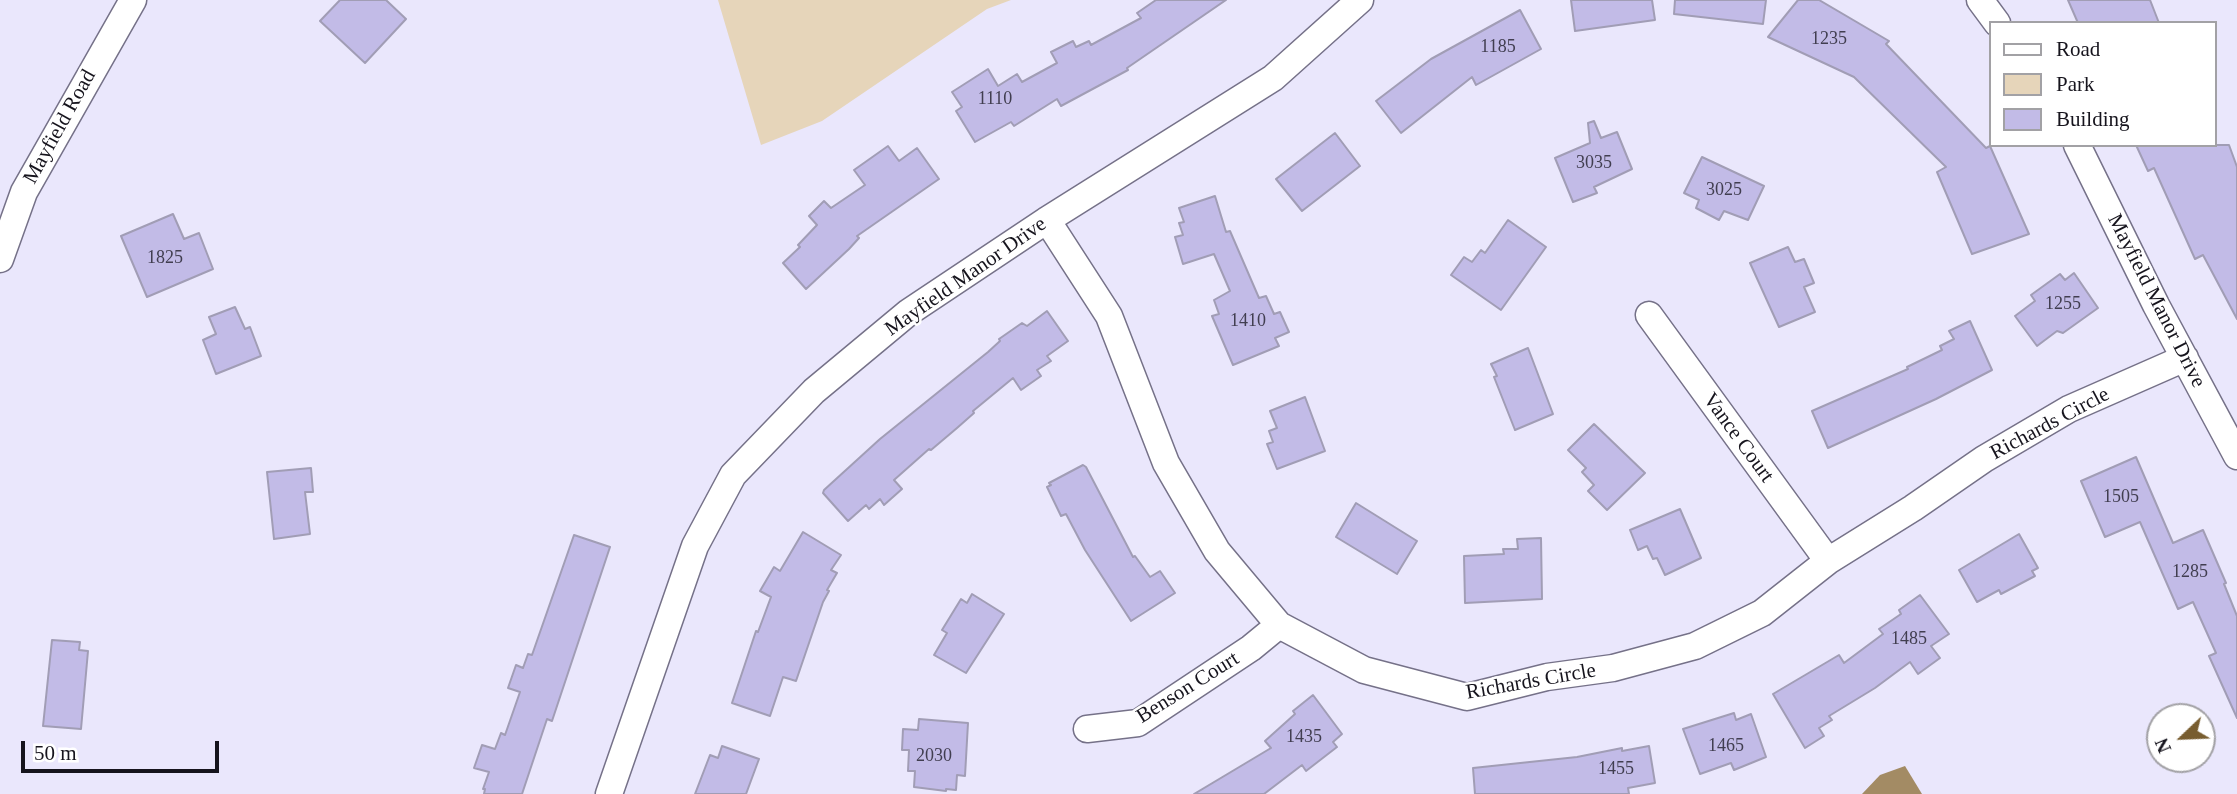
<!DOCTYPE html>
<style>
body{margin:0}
#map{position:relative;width:2237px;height:794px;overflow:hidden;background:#eae7fc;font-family:"Times New Roman",serif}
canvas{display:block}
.legend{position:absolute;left:1989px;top:21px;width:228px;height:126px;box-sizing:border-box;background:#fff;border:2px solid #a2a1a5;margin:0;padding:9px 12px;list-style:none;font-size:21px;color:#16141d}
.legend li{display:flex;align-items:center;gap:14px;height:35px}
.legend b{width:35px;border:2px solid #a2a1a5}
.north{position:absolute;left:2146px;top:703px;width:70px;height:70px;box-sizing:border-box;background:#fff;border:2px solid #a2a1a5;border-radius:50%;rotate:247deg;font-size:19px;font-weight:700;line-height:28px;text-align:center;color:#16141d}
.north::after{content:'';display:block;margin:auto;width:24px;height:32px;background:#785d2f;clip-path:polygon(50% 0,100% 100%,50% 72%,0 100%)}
.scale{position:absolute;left:21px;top:741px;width:198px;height:32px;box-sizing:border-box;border:4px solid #16141d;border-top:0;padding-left:9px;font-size:21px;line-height:24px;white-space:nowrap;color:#16141d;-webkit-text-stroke:5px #fff;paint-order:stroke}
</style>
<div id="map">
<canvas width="2237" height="794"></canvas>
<ul class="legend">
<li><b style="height:9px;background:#fff"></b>Road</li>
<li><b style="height:19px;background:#e6d5ba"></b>Park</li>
<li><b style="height:19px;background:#c2bbe7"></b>Building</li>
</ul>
<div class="north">N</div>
<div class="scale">50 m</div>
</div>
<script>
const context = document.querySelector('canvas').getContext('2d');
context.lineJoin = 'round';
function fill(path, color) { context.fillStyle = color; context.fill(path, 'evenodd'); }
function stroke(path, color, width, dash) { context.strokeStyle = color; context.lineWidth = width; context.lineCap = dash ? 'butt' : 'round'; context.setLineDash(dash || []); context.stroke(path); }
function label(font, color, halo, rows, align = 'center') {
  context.font = font + ' "Times New Roman",serif'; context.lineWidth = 5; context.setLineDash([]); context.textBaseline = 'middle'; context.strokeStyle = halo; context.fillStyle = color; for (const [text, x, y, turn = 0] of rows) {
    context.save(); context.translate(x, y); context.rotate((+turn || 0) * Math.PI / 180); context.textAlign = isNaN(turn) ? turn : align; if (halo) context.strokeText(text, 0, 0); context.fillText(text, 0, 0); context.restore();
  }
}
fill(new Path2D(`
 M 718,0 L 1011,0 L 987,9 L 822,121 L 761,145 Z`), '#e6d5ba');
fill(new Path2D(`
 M 1905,766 L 1922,794 L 1862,794 L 1880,775 Z`), '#a38b64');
const building = new Path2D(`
 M 340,0 L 386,0 L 406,19 L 365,63 L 320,21 Z
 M 1156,0 L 1226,0 L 1127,68 L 1128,70 L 1061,106 L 1057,99 L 1014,126 L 1011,122 L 975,142 L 956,111 L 962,107 L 952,92 L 988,69 L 998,86 L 1017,74 L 1022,82 L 1057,63 L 1051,52 L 1073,41 L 1076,47 L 1089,41 L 1091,45 L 1141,18 L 1137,13 Z
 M 1571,0 L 1652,0 L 1655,20 L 1575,31 Z
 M 1675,0 L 1766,0 L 1763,24 L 1674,14 Z
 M 1798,0 L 1819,0 L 1889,41 L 1886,44 L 1986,148 L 1990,146 L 2029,234 L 1972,254 L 1937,172 L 1946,167 L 1854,77 L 1768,37 Z
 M 2068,0 L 2150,0 L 2159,23 L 2078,23 Z
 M 1520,10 L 1541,49 L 1476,85 L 1472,77 L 1401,133 L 1376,101 L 1431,59 Z
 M 1594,121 L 1601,138 L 1617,132 L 1632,169 L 1594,187 L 1597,193 L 1573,202 L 1555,158 L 1590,143 L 1588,123 Z
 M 1335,133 L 1360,166 L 1302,211 L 1276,179 Z
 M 2136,145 L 2229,145 L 2237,167 L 2237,319 L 2203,255 L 2195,259 L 2154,168 L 2148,171 Z
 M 888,146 L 899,161 L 917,148 L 939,179 L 857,236 L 859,238 L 849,249 L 806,289 L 783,263 L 800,247 L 798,245 L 817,225 L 809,216 L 824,201 L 831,208 L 865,185 L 854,170 Z
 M 1702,157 L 1764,186 L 1748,220 L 1724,211 L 1719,220 L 1696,208 L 1699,200 L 1684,193 Z
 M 1215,196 L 1226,232 L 1230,231 L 1259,298 L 1266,296 L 1274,314 L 1280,312 L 1289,332 L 1275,338 L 1279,346 L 1233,365 L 1212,316 L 1219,314 L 1214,300 L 1230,291 L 1214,254 L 1183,264 L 1175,237 L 1183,235 L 1179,223 L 1184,222 L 1179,208 Z
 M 173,214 L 184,239 L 199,233 L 213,269 L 147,297 L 121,236 Z
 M 1508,220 L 1546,247 L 1501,310 L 1451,275 L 1464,257 L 1472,262 L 1481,250 L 1485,253 Z
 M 1788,247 L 1795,262 L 1804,259 L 1814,283 L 1804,287 L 1815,312 L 1779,327 L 1750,263 Z
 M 2074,273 L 2098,308 L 2063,333 L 2057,331 L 2037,346 L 2015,316 L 2035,301 L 2031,295 L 2060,274 L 2065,280 Z
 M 235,307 L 245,329 L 250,327 L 261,356 L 216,374 L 203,340 L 216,334 L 209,317 Z
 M 1047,311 L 1068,341 L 1047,356 L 1051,361 L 1037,370 L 1041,376 L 1021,390 L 1013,378 L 973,411 L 974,413 L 957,428 L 931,450 L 929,449 L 894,480 L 902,489 L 884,505 L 880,499 L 869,509 L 866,505 L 848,521 L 823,493 L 824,490 L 880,439 L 988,352 L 1000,341 L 999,339 L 1022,323 L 1027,326 Z
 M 1970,321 L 1992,370 L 1936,399 L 1828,448 L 1812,411 L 1908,369 L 1907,367 L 1942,350 L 1940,346 L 1954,339 L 1949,331 Z
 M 1528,348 L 1553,414 L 1515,430 L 1494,377 L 1497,376 L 1491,364 Z
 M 1305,397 L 1325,451 L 1277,469 L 1267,444 L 1273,442 L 1269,431 L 1277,428 L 1270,411 Z
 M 1594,424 L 1645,473 L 1607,510 L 1588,491 L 1594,485 L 1582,472 L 1586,468 L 1568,450 Z
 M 2136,457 L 2173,543 L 2203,530 L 2226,583 L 2224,584 L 2237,616 L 2237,718 L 2209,656 L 2216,653 L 2193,602 L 2178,609 L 2140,522 L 2105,537 L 2081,481 Z
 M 1083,465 L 1086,467 L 1133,557 L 1135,556 L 1150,577 L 1160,571 L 1175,593 L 1131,621 L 1085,550 L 1066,514 L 1061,516 L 1047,487 L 1051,485 L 1049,483 Z
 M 311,468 L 313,492 L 305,492 L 310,534 L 274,539 L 267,472 Z
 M 1356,503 L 1417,541 L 1397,574 L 1336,537 Z
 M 1680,509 L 1701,558 L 1665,575 L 1657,558 L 1653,559 L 1647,546 L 1638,550 L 1630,530 Z
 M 803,532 L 841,555 L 831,570 L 837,573 L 827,590 L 829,591 L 823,602 L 796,681 L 783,677 L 770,716 L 732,703 L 756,631 L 758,632 L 771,597 L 760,591 L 774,567 L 780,571 Z
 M 2019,534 L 2038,568 L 2032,571 L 2035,576 L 2001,594 L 1999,590 L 1977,602 L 1959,570 Z
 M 574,535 L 610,547 L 552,721 L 547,719 L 522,794 L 484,794 L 485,789 L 483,789 L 489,772 L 474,768 L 482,745 L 495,749 L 501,733 L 505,735 L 520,692 L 508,688 L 516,665 L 523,668 L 528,654 L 532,655 Z
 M 1541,538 L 1542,599 L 1465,603 L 1464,556 L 1504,554 L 1503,549 L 1518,549 L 1517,539 Z
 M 972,594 L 1004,614 L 966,673 L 934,655 L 947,633 L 942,630 L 961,599 L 967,603 Z
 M 1920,595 L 1949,634 L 1931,646 L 1940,658 L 1918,674 L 1910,662 L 1875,688 L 1829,716 L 1832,720 L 1819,728 L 1824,736 L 1805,748 L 1773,694 L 1839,655 L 1844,663 L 1883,634 L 1879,629 L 1901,614 L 1899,610 Z
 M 52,640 L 80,642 L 79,650 L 88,651 L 81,729 L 43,726 Z
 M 1313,695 L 1342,734 L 1333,742 L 1337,747 L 1306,771 L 1302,765 L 1264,794 L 1194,794 L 1271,748 L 1265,741 L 1295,714 L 1293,711 Z
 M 1734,713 L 1736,720 L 1751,714 L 1766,757 L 1734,770 L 1731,763 L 1700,774 L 1683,729 Z
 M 919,719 L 968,723 L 965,776 L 957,775 L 956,790 L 946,789 L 946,791 L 914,787 L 915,771 L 908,771 L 909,750 L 902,750 L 903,729 L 918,730 Z
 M 722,746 L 759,759 L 746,794 L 695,794 L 710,755 L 718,758 Z
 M 1649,746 L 1655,783 L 1628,788 L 1629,794 L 1475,794 L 1473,768 L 1577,757 L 1622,748 L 1622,751 Z`);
fill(building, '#c2bbe7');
stroke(building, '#a19db5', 2);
const minor = new Path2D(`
 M 1980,0 L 1997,23
 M 2077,145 L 2156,305 L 2237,456
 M 1047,220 L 1109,316 L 1166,463 L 1217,551 L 1279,625 L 1364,670 L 1467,697 L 1547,677 L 1613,668 L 1695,646 L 1762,613 L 1828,561 L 1913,508 L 1984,459 L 2069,409 L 2185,358
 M 0,259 L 24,192 L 133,0
 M 1649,315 L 1828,561
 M 1087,729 L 1138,723 L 1251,648 L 1279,625
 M 609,794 L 695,546 L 733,475 L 814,391 L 909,312 L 1047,220 L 1273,78 L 1360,0`);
stroke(minor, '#757188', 29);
stroke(minor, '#fff', 26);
label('18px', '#413e50', null, [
 ["1235",1829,39],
 ["1185",1498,47],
 ["1110",995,99],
 ["3035",1594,163],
 ["3025",1724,190],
 ["1825",165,258],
 ["1255",2063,304],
 ["1410",1248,321],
 ["1505",2121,497],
 ["1285",2190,572],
 ["1485",1909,639],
 ["1435",1304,737],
 ["1465",1726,746],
 ["2030",934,756],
 ["1455",1616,769]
]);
label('21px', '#16141d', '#fff', [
 ["Mayfield Road",60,127,-61],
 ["Mayfield Manor Drive",966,277,-35],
 ["Mayfield Manor Drive",2156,301,63],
 ["Richards Circle",2050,424,-28],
 ["Vance Court",1738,438,54],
 ["Richards Circle",1531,682,-10],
 ["Benson Court",1188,688,-32]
]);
</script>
